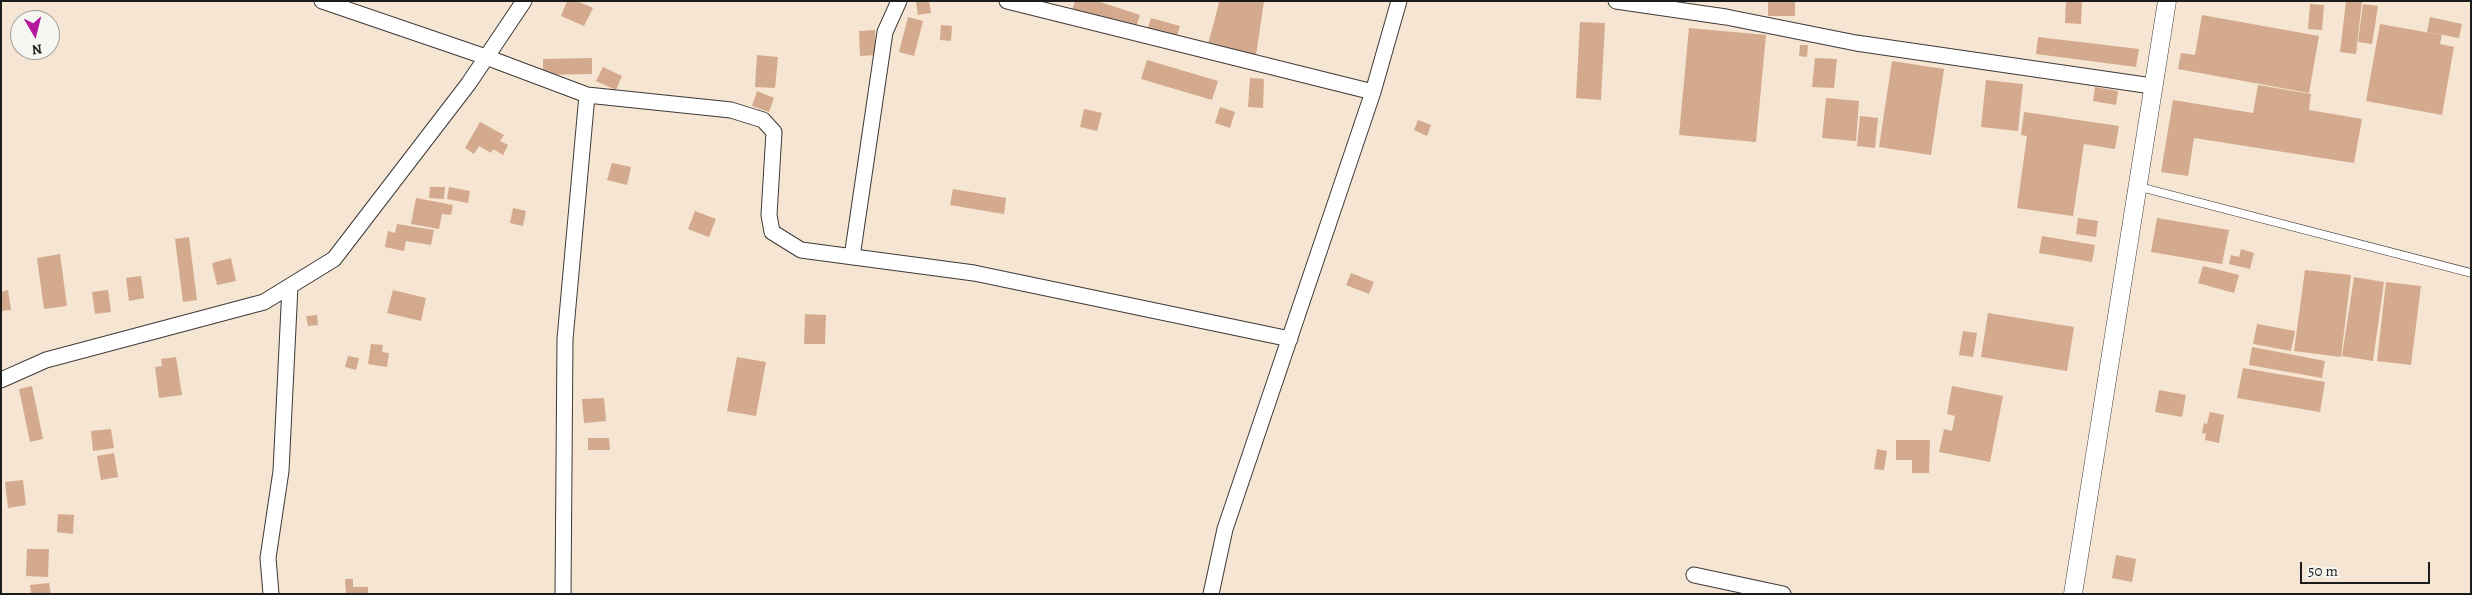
<!DOCTYPE html>
<style>
body{margin:0}
#map{position:relative;width:2472px;height:595px;overflow:hidden;background:#f5e5d2;font-family:Alegreya,serif}
canvas{display:block}
.frame{position:absolute;inset:0;border:2px solid #1c1c1c;pointer-events:none}
.north{position:absolute;left:10px;top:10px;width:50px;height:50px;box-sizing:border-box;background:#f6f6f2;border:1px solid #9f9f9c;border-radius:50%;rotate:172deg;font-size:14px;font-weight:700;line-height:20px;text-align:center;color:#1c1c1c}
.north::after{content:'';display:block;margin:auto;width:18px;height:22px;background:#b5179e;clip-path:polygon(50% 0,100% 100%,50% 72%,0 100%)}
.scale{position:absolute;left:2300px;top:562px;width:130px;height:22px;box-sizing:border-box;border:2px solid #1c1c1c;border-top:0;padding-left:6px;font-size:15px;line-height:18px;white-space:nowrap;color:#1c1c1c;-webkit-text-stroke:4px #f6f6f2;paint-order:stroke}
</style>
<div id="map">
<canvas width="2472" height="595"></canvas>
<div class="frame"></div>
<div class="north">N</div>
<div class="scale">50 m</div>
</div>
<script>
const context = document.querySelector('canvas').getContext('2d');
context.lineJoin = 'round';
function fill(path, color) { context.fillStyle = color; context.fill(path, 'evenodd'); }
function stroke(path, color, width, dash) { context.strokeStyle = color; context.lineWidth = width; context.lineCap = dash ? 'butt' : 'round'; context.setLineDash(dash || []); context.stroke(path); }
fill(new Path2D(`
 M 567,1 L 577,1 L 593,8 L 584,26 L 561,16 Z
 M 916,1 L 929,1 L 931,13 L 918,15 Z
 M 1075,1 L 1097,1 L 1140,15 L 1135,30 L 1072,10 Z
 M 1215,1 L 1264,1 L 1256,55 L 1207,48 L 1219,3 Z
 M 1768,1 L 1795,1 L 1795,16 L 1768,16 Z
 M 2066,1 L 2082,1 L 2081,24 L 2065,23 Z
 M 2346,1 L 2362,1 L 2356,54 L 2340,52 Z
 M 2310,4 L 2324,5 L 2322,30 L 2308,29 Z
 M 2363,4 L 2378,6 L 2372,44 L 2358,42 Z
 M 2202,15 L 2319,36 L 2309,93 L 2178,69 L 2181,53 L 2195,55 Z
 M 908,17 L 923,21 L 914,56 L 899,52 Z
 M 2430,17 L 2462,24 L 2459,38 L 2427,32 Z
 M 1151,18 L 1180,26 L 1176,39 L 1147,31 Z
 M 1580,22 L 1605,23 L 1601,100 L 1576,98 Z
 M 2380,24 L 2442,35 L 2440,44 L 2454,47 L 2442,115 L 2366,101 Z
 M 941,25 L 952,26 L 951,41 L 940,40 Z
 M 1689,28 L 1766,35 L 1756,142 L 1679,135 Z
 M 875,30 L 876,55 L 860,56 L 859,31 Z
 M 2038,37 L 2139,49 L 2136,67 L 2036,54 Z
 M 1800,45 L 1808,45 L 1807,57 L 1799,56 Z
 M 757,55 L 778,57 L 775,88 L 755,87 Z
 M 592,58 L 592,74 L 543,75 L 543,59 Z
 M 1815,58 L 1837,59 L 1834,88 L 1812,87 Z
 M 1147,60 L 1218,81 L 1212,100 L 1141,79 Z
 M 1892,61 L 1944,69 L 1931,155 L 1879,147 Z
 M 603,67 L 622,76 L 616,90 L 596,81 Z
 M 1250,78 L 1264,79 L 1263,108 L 1248,107 Z
 M 1986,80 L 2023,84 L 2018,131 L 1981,127 Z
 M 2258,85 L 2311,94 L 2309,110 L 2362,119 L 2354,163 L 2194,138 L 2188,176 L 2161,172 L 2173,100 L 2253,113 Z
 M 2095,87 L 2118,91 L 2116,105 L 2093,101 Z
 M 757,91 L 774,98 L 769,112 L 752,106 Z
 M 1826,98 L 1859,101 L 1856,141 L 1822,138 Z
 M 1220,107 L 1235,112 L 1230,128 L 1215,123 Z
 M 1084,109 L 1102,113 L 1097,131 L 1080,127 Z
 M 2024,112 L 2119,126 L 2115,149 L 2084,144 L 2073,216 L 2017,208 L 2027,136 L 2021,135 Z
 M 1860,116 L 1878,118 L 1875,148 L 1857,146 Z
 M 1418,120 L 1431,125 L 1427,136 L 1414,130 Z
 M 480,122 L 504,135 L 500,141 L 508,145 L 503,155 L 493,149 L 491,153 L 479,146 L 474,154 L 465,148 Z
 M 612,163 L 631,167 L 627,185 L 607,180 Z
 M 430,187 L 445,187 L 444,199 L 429,198 Z
 M 449,187 L 470,191 L 468,203 L 447,199 Z
 M 953,189 L 1006,198 L 1004,214 L 950,205 Z
 M 416,198 L 453,205 L 451,215 L 442,214 L 439,229 L 411,224 Z
 M 513,208 L 526,211 L 523,226 L 510,223 Z
 M 695,211 L 716,219 L 709,237 L 688,229 Z
 M 2078,218 L 2098,221 L 2096,237 L 2076,234 Z
 M 2157,218 L 2229,230 L 2222,264 L 2151,252 Z
 M 397,224 L 434,230 L 431,245 L 406,241 L 404,251 L 385,247 L 388,231 L 395,233 Z
 M 2042,236 L 2095,245 L 2092,262 L 2039,253 Z
 M 189,237 L 197,300 L 183,302 L 175,239 Z
 M 2241,249 L 2254,253 L 2250,269 L 2229,264 L 2231,255 L 2239,257 Z
 M 60,254 L 67,306 L 44,309 L 37,258 Z
 M 231,258 L 236,281 L 217,285 L 212,263 Z
 M 2203,266 L 2239,275 L 2234,293 L 2198,283 Z
 M 2305,270 L 2351,275 L 2341,357 L 2294,351 Z
 M 1351,273 L 1374,282 L 1369,294 L 1346,285 Z
 M 141,276 L 144,298 L 129,301 L 126,278 Z
 M 2354,277 L 2384,282 L 2373,361 L 2342,356 Z
 M 2386,282 L 2421,286 L 2411,365 L 2377,361 Z
 M 8,290 L 11,310 L 1,311 L 1,292 Z
 M 108,290 L 111,312 L 95,314 L 92,292 Z
 M 393,290 L 426,298 L 421,321 L 387,313 Z
 M 1988,313 L 2074,327 L 2067,371 L 1981,357 Z
 M 805,314 L 826,315 L 825,344 L 804,344 Z
 M 317,315 L 318,325 L 308,326 L 306,316 Z
 M 2257,324 L 2295,331 L 2291,351 L 2253,344 Z
 M 1963,331 L 1977,333 L 1973,357 L 1959,355 Z
 M 371,344 L 383,345 L 382,352 L 389,353 L 387,367 L 368,364 Z
 M 2252,347 L 2325,361 L 2322,378 L 2249,365 Z
 M 348,356 L 359,358 L 356,370 L 345,367 Z
 M 176,357 L 182,395 L 159,398 L 155,367 L 162,366 L 161,359 Z
 M 737,357 L 766,362 L 756,416 L 727,411 Z
 M 2243,368 L 2325,382 L 2320,412 L 2237,398 Z
 M 32,386 L 43,439 L 30,442 L 19,389 Z
 M 1952,386 L 2003,396 L 1990,462 L 1939,452 L 1944,429 L 1952,431 L 1955,416 L 1947,414 Z
 M 2159,390 L 2186,395 L 2182,417 L 2155,412 Z
 M 604,398 L 606,421 L 584,423 L 582,399 Z
 M 2210,412 L 2224,415 L 2219,443 L 2205,440 L 2206,434 L 2202,433 L 2204,423 L 2207,424 Z
 M 111,429 L 114,448 L 93,451 L 91,431 Z
 M 588,438 L 609,438 L 610,450 L 588,450 Z
 M 1896,440 L 1930,440 L 1929,473 L 1912,473 L 1912,460 L 1896,460 Z
 M 1877,449 L 1887,451 L 1884,470 L 1874,469 Z
 M 114,453 L 118,477 L 101,480 L 97,456 Z
 M 23,480 L 26,505 L 8,508 L 5,482 Z
 M 58,514 L 74,515 L 73,534 L 57,532 Z
 M 27,549 L 49,549 L 48,577 L 26,576 Z
 M 2116,555 L 2136,559 L 2132,582 L 2112,578 Z
 M 345,579 L 353,579 L 353,587 L 368,587 L 368,594 L 346,594 Z
 M 49,583 L 51,594 L 31,594 L 30,585 Z`), '#d3aa8d');
const service = new Path2D(`
 M 2136,186 L 2471,273`);
const minor = new Path2D(`
 M 322,1 L 486,57 L 587,95 L 731,110 L 763,120 L 774,132 L 769,215 L 772,232 L 801,250 L 974,273 L 1290,339
 M 1007,1 L 1373,92
 M 1616,1 L 1726,17 L 1856,43 L 2152,86
 M 852,257 L 885,32 L 899,1
 M 1,380 L 46,360 L 264,302 L 334,259 L 469,83 L 524,1
 M 1694,575 L 1783,594
 M 271,594 L 268,558 L 281,471 L 290,286
 M 563,594 L 565,339 L 587,95
 M 1211,594 L 1225,529 L 1373,92 L 1399,1`);
const tertiary = new Path2D(`
 M 2073,594 L 2167,1`);
stroke(service, '#3d3a37', 9);
stroke(minor, '#3d3a37', 17);
stroke(tertiary, '#3d3a37', 19);
stroke(service, '#fff', 8);
stroke(minor, '#fff', 15);
stroke(tertiary, '#fff', 18);
</script>
